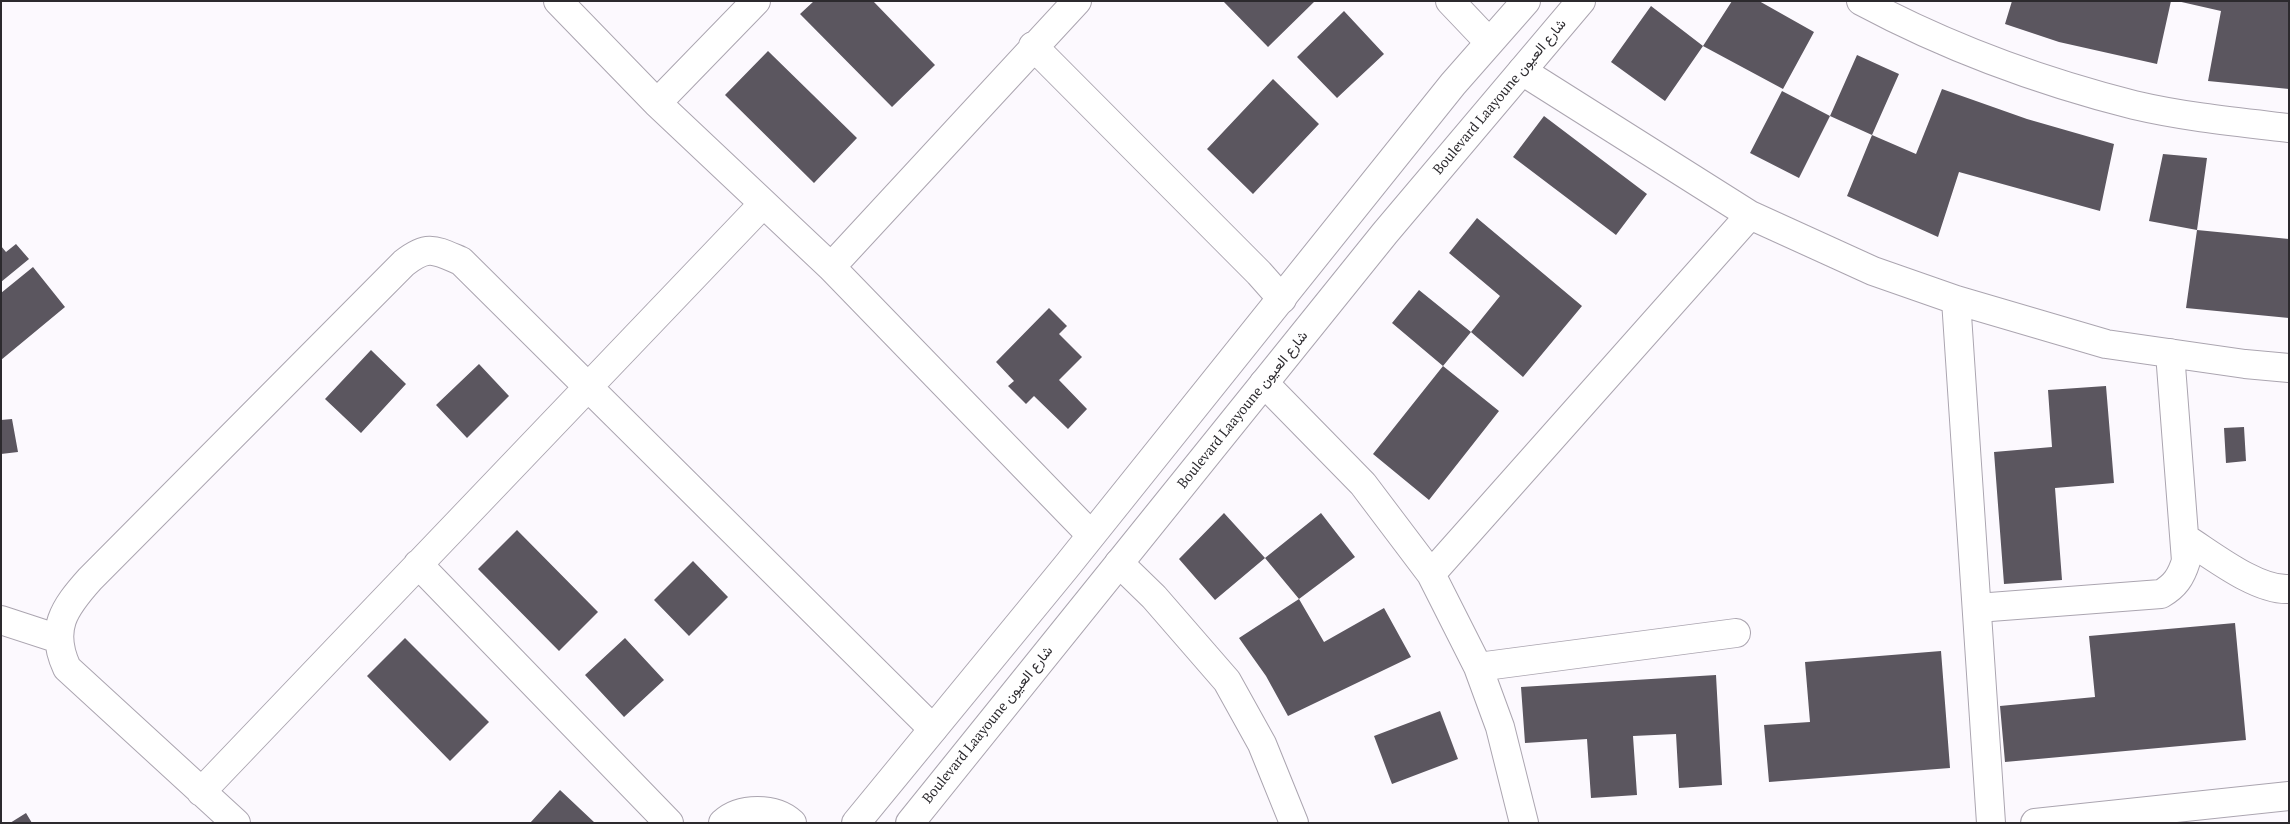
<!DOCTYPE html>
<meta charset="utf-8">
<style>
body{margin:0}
#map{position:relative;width:2290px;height:824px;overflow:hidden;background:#fcf9fe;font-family:"PT Serif",serif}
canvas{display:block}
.frame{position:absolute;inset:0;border:2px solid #2c2a2e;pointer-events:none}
</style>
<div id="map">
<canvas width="2290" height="824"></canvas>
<div class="frame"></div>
</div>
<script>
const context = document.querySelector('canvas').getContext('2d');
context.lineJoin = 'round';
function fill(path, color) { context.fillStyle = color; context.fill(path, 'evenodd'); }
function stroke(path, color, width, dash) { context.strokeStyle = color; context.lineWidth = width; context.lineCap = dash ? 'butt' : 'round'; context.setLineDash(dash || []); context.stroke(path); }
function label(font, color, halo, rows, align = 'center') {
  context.font = font + ' "PT Serif",Vazirmatn,serif'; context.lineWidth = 5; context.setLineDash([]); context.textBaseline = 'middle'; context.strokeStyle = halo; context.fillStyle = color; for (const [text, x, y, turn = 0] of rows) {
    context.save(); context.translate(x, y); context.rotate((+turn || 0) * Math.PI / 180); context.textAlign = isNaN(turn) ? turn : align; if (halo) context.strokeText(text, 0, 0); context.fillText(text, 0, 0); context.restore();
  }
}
fill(new Path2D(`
 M 814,1 L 873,1 L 935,65 L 892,107 L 800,14 Z
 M 1223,1 L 1315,1 L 1268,47 Z
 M 1732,1 L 1759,1 L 1814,32 L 1783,89 L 1703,46 Z
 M 2012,1 L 2171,1 L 2157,64 L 2059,42 L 2005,24 Z
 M 2177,1 L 2289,1 L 2289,89 L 2208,81 L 2221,11 Z
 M 1651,6 L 1703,46 L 1665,101 L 1611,62 Z
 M 1344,11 L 1384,54 L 1337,98 L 1297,57 Z
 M 768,51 L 857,138 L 814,183 L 725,95 Z
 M 1857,55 L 1899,74 L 1872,135 L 1830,116 L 1799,178 L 1750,153 L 1782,91 L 1830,116 Z
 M 1273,79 L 1319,124 L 1253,194 L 1207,149 Z
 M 1942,89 L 2027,119 L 2114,144 L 2100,211 L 1959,172 L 1938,237 L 1847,196 L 1872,135 L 1916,154 Z
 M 1544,116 L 1647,194 L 1616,235 L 1513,157 Z
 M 2163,154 L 2207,158 L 2197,230 L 2149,221 Z
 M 1477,218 L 1582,306 L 1523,377 L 1471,332 L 1443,366 L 1392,323 L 1419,290 L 1471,332 L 1500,296 L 1449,253 Z
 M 2197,230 L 2289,239 L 2289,318 L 2186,308 Z
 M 16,244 L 29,259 L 1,282 L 1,246 L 6,252 Z
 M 33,267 L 65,307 L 1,360 L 1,293 Z
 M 1049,308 L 1067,326 L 1059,334 L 1082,357 L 1059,380 L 1087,409 L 1068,429 L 1034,396 L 1026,404 L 1008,386 L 1014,381 L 996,362 Z
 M 371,350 L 406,384 L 361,433 L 325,399 Z
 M 479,364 L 509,396 L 467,438 L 436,405 Z
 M 1443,366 L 1499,411 L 1429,500 L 1373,454 Z
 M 2106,386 L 2114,483 L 2055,488 L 2062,580 L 2004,584 L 1994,452 L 2052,447 L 2048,390 Z
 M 12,419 L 18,452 L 1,454 L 1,420 Z
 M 2244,427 L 2246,461 L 2226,463 L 2224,428 Z
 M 1224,513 L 1265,558 L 1215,600 L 1179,559 Z
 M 1321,513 L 1355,557 L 1299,599 L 1265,558 Z
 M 517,530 L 598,612 L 559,651 L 478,569 Z
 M 693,561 L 728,597 L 689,636 L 654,600 Z
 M 1299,599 L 1324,642 L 1384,608 L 1411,657 L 1288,716 L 1266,676 L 1239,638 Z
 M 2235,623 L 2246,740 L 2005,762 L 2000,706 L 2095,697 L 2089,636 Z
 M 405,638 L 489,722 L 450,761 L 367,676 Z
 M 625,638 L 664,680 L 624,717 L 585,675 Z
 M 1941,651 L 1950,768 L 1769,782 L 1764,725 L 1810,722 L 1805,662 Z
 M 1716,675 L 1722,785 L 1679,788 L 1676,734 L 1633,736 L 1637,795 L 1591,798 L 1587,739 L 1525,743 L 1521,687 Z
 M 1440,711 L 1458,759 L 1392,784 L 1374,736 Z
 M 560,790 L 595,823 L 530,823 Z
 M 26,813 L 32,823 L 10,823 Z`), '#5b565f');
const minor = new Path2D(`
 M 558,1 L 657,103 L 831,267 L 1091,535
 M 1450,1 L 1489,42
 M 1861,1 C 1947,47 2039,81 2134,105 C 2185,117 2237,122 2289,128
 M 1033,46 L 1259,273 L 1282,299
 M 1522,71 L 1750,215 L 1873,271 L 1956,300 L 2106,344 L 2245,364 L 2289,368
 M 657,103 L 756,1
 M 831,267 L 1077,1
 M 1956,300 L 1991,823
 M 1264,383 L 1363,484 L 1431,574 L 1478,667 L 1500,727 L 1524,823
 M 2185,538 C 2212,555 2257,591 2289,589
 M 1119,563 L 1154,597 L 1227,681 L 1262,744 L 1294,823
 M 418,564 L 669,823
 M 1431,574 L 1750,215
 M 1977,608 L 2161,594 C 2175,586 2181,577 2186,561 L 2170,353
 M 1,620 L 59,639
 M 1478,667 L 1736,633
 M 201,792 L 763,204
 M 236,823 L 67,668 C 49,629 64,608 90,579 L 404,263 C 428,244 435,250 461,261 L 933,729
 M 723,823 C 740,807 775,807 792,823
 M 2035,823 L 2289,796`);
const tertiary = new Path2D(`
 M 856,823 L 1066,567 L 1453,84 L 1526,1
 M 910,823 L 1385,233 L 1581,1`);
stroke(minor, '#aba5b0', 30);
stroke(tertiary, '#aba5b0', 30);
stroke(minor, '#fff', 28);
stroke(tertiary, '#fff', 28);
label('14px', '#2c2a2e', '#fff', [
 ["Boulevard Laayoune شارع العيون",1500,97,-50],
 ["Boulevard Laayoune شارع العيون",1243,410,-51],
 ["Boulevard Laayoune شارع العيون",988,725,-51]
]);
</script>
